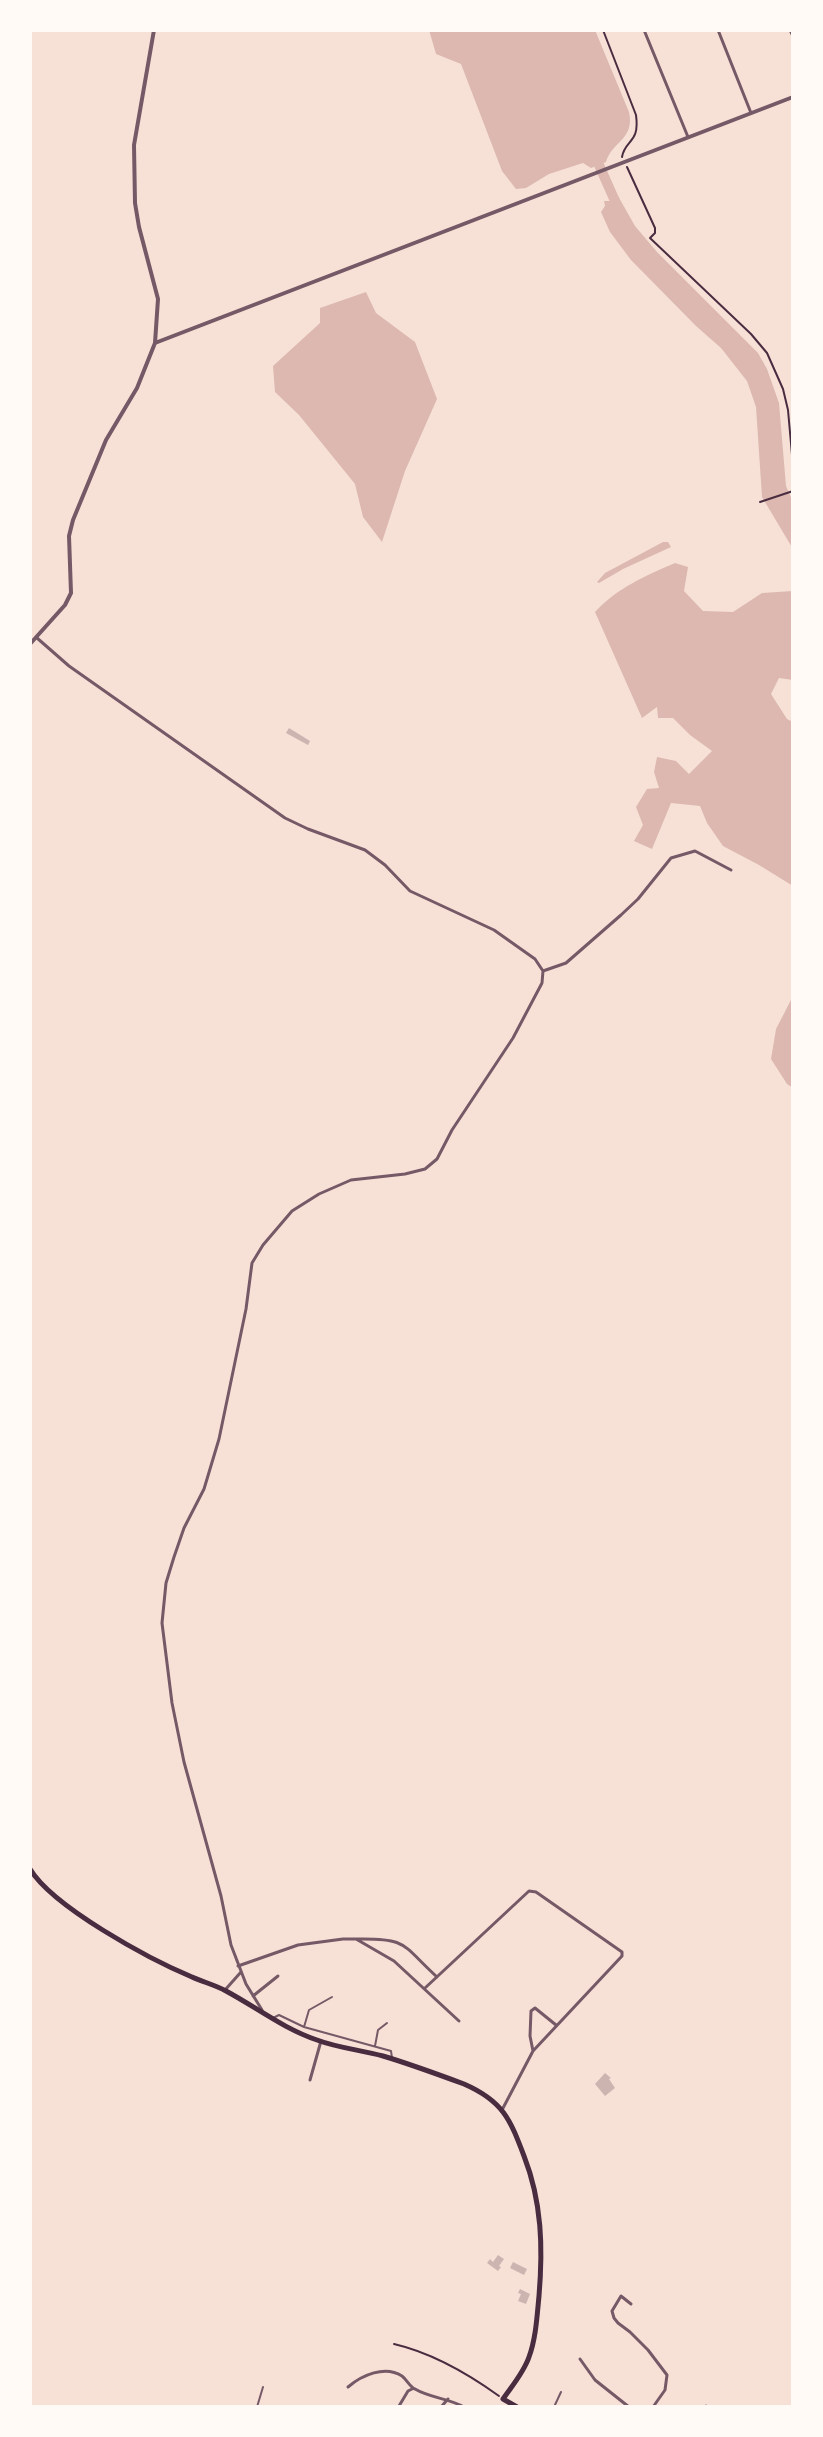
<!DOCTYPE html>
<style>
body{margin:0}
#map{position:relative;width:823px;height:2437px;overflow:hidden;background:#f7e1d7;font-family:Inter,sans-serif}
canvas{display:block}
.frame{position:absolute;inset:0;border:32px solid #fffaf5;pointer-events:none}
</style>
<div id="map">
<canvas width="823" height="2437"></canvas>
<div class="frame"></div>
</div>
<script>
const context = document.querySelector('canvas').getContext('2d');
context.lineJoin = 'round';
function fill(path, color) { context.fillStyle = color; context.fill(path, 'evenodd'); }
function stroke(path, color, width, dash) { context.strokeStyle = color; context.lineWidth = width; context.lineCap = dash ? 'butt' : 'round'; context.setLineDash(dash || []); context.stroke(path); }
fill(new Path2D(`
 M 429,30 L 595,30 L 629,112 C 635,140 612,141 606,162 L 591,168 L 583,163 L 549,174 L 526,188 L 516,189 L 502,171 L 461,64 L 436,54 Z
 M 618,196 L 635,226 L 657,252 L 758,353 L 767,369 L 779,403 L 786,486 L 793,502 L 793,549 L 762,497 L 756,407 L 747,381 L 721,348 L 696,326 L 631,260 L 610,232 L 601,212 L 605,206 L 604,201 L 611,201 Z
 M 366,292 L 376,313 L 415,342 L 437,399 L 405,471 L 382,542 L 363,517 L 355,484 L 299,415 L 275,392 L 273,366 L 320,323 L 320,308 Z
 M 663,542 L 668,542 L 671,547 L 623,569 L 599,583 L 597,582 L 605,573 Z
 M 675,563 L 688,567 L 684,591 L 703,611 L 733,612 L 762,593 L 793,591 L 793,680 L 779,678 L 771,694 L 787,719 L 793,722 L 793,886 L 759,865 L 723,846 L 707,823 L 700,806 L 671,803 L 652,849 L 634,841 L 643,825 L 636,807 L 647,789 L 659,788 L 654,772 L 657,757 L 676,761 L 689,774 L 712,751 L 690,735 L 673,718 L 658,718 L 657,707 L 642,718 L 595,612 C 617,588 645,576 675,563 Z
 M 793,996 L 793,1088 L 787,1084 L 771,1059 L 776,1029 Z`), '#dcb8b0');
stroke(new Path2D(`
 M 599,165 L 619,210`), '#dcb8b0', 10);
fill(new Path2D(`
 M 289,728 L 310,741 L 308,745 L 286,733 Z
 M 605,2073 L 611,2078 L 609,2079 L 615,2088 L 605,2096 L 595,2084 Z
 M 498,2255 L 504,2259 L 499,2266 L 501,2267 L 498,2271 L 487,2263 L 490,2259 L 493,2262 Z
 M 513,2262 L 527,2269 L 524,2275 L 510,2268 Z
 M 520,2289 L 530,2294 L 526,2304 L 518,2301 L 521,2294 L 518,2293 Z`), '#ccb4b1');
stroke(new Path2D(`
 M 603,30 L 636,115 C 640,144 625,139 622,157
 M 627,167 L 655,228 L 655,233 L 650,238 L 751,334 L 767,353 L 783,389 L 788,410 L 793,466
 M 760,502 L 793,491
 M 394,2344 C 433,2353 467,2373 499,2396`), '#4a2c40', 2);
stroke(new Path2D(`
 M 257,2407 L 263,2387
 M 554,2407 L 561,2392`), '#755966', 2);
stroke(new Path2D(`
 M 273,2018 L 279,2015 L 304,2027 L 309,2010 L 332,1997
 M 304,2027 L 391,2051 L 392,2058
 M 375,2046 L 378,2030 L 387,2023`), '#755966', 2);
stroke(new Path2D(`
 M 644,30 L 688,137
 M 718,30 L 751,113
 M 790,30 L 793,36
 M 37,638 L 69,666 L 285,818 L 308,829 L 365,850 L 385,865 L 410,891 L 494,930 L 535,959 L 543,971
 M 543,971 L 566,963 L 621,915 L 638,899 L 671,858 L 695,851 L 731,870
 M 356,1939 C 408,1938 401,1944 437,1977
 M 238,1966 L 298,1945 L 343,1939 L 356,1939 L 394,1961 L 459,2021
 M 425,1988 L 529,1891 L 536,1892 L 622,1952 L 622,1956 L 533,2051 L 502,2110
 M 225,1990 L 241,1972
 M 253,1996 L 278,1976
 M 262,2010 L 246,1984 L 231,1945 L 221,1896 L 184,1762 L 172,1703 L 162,1623 L 166,1583 L 174,1557 L 184,1528 L 204,1489 L 219,1439 L 246,1309 L 252,1263 L 263,1245 L 292,1211 L 319,1194 L 351,1180 L 405,1174 L 425,1169 L 437,1159 L 452,1130 L 513,1038 L 542,983 L 543,971
 M 533,2051 L 530,2036 L 531,2011 L 535,2008 L 556,2025
 M 310,2080 L 321,2041
 M 631,2304 L 621,2296 L 612,2311 L 614,2318 L 618,2323 L 630,2332 L 648,2350 L 667,2375 L 665,2390 L 653,2407
 M 580,2359 L 595,2380 L 629,2407
 M 348,2387 C 362,2375 385,2365 402,2376 C 407,2380 410,2387 415,2389 C 430,2398 448,2398 464,2407
 M 399,2406 L 408,2391 L 412,2389
 M 706,2406 L 707,2407
 M 441,2407 L 448,2399`), '#755966', 3);
stroke(new Path2D(`
 M 155,343 L 793,97
 M 30,644 L 65,605 L 71,593 L 69,536 L 73,520 L 106,440 L 137,388 L 155,343 L 158,299 L 139,227 L 135,203 L 134,145 L 154,30`), '#755966', 4);
stroke(new Path2D(`
 M 30,1869 C 53,1907 149,1959 192,1977 C 203,1982 215,1985 226,1991 C 256,2007 284,2029 317,2040 C 338,2048 361,2050 383,2056 C 410,2064 437,2074 464,2084 C 503,2101 510,2119 524,2156 C 542,2202 543,2248 539,2296 C 537,2316 536,2338 529,2357 C 524,2372 512,2386 503,2399 L 517,2407`), '#4a2c40', 5);
</script>
